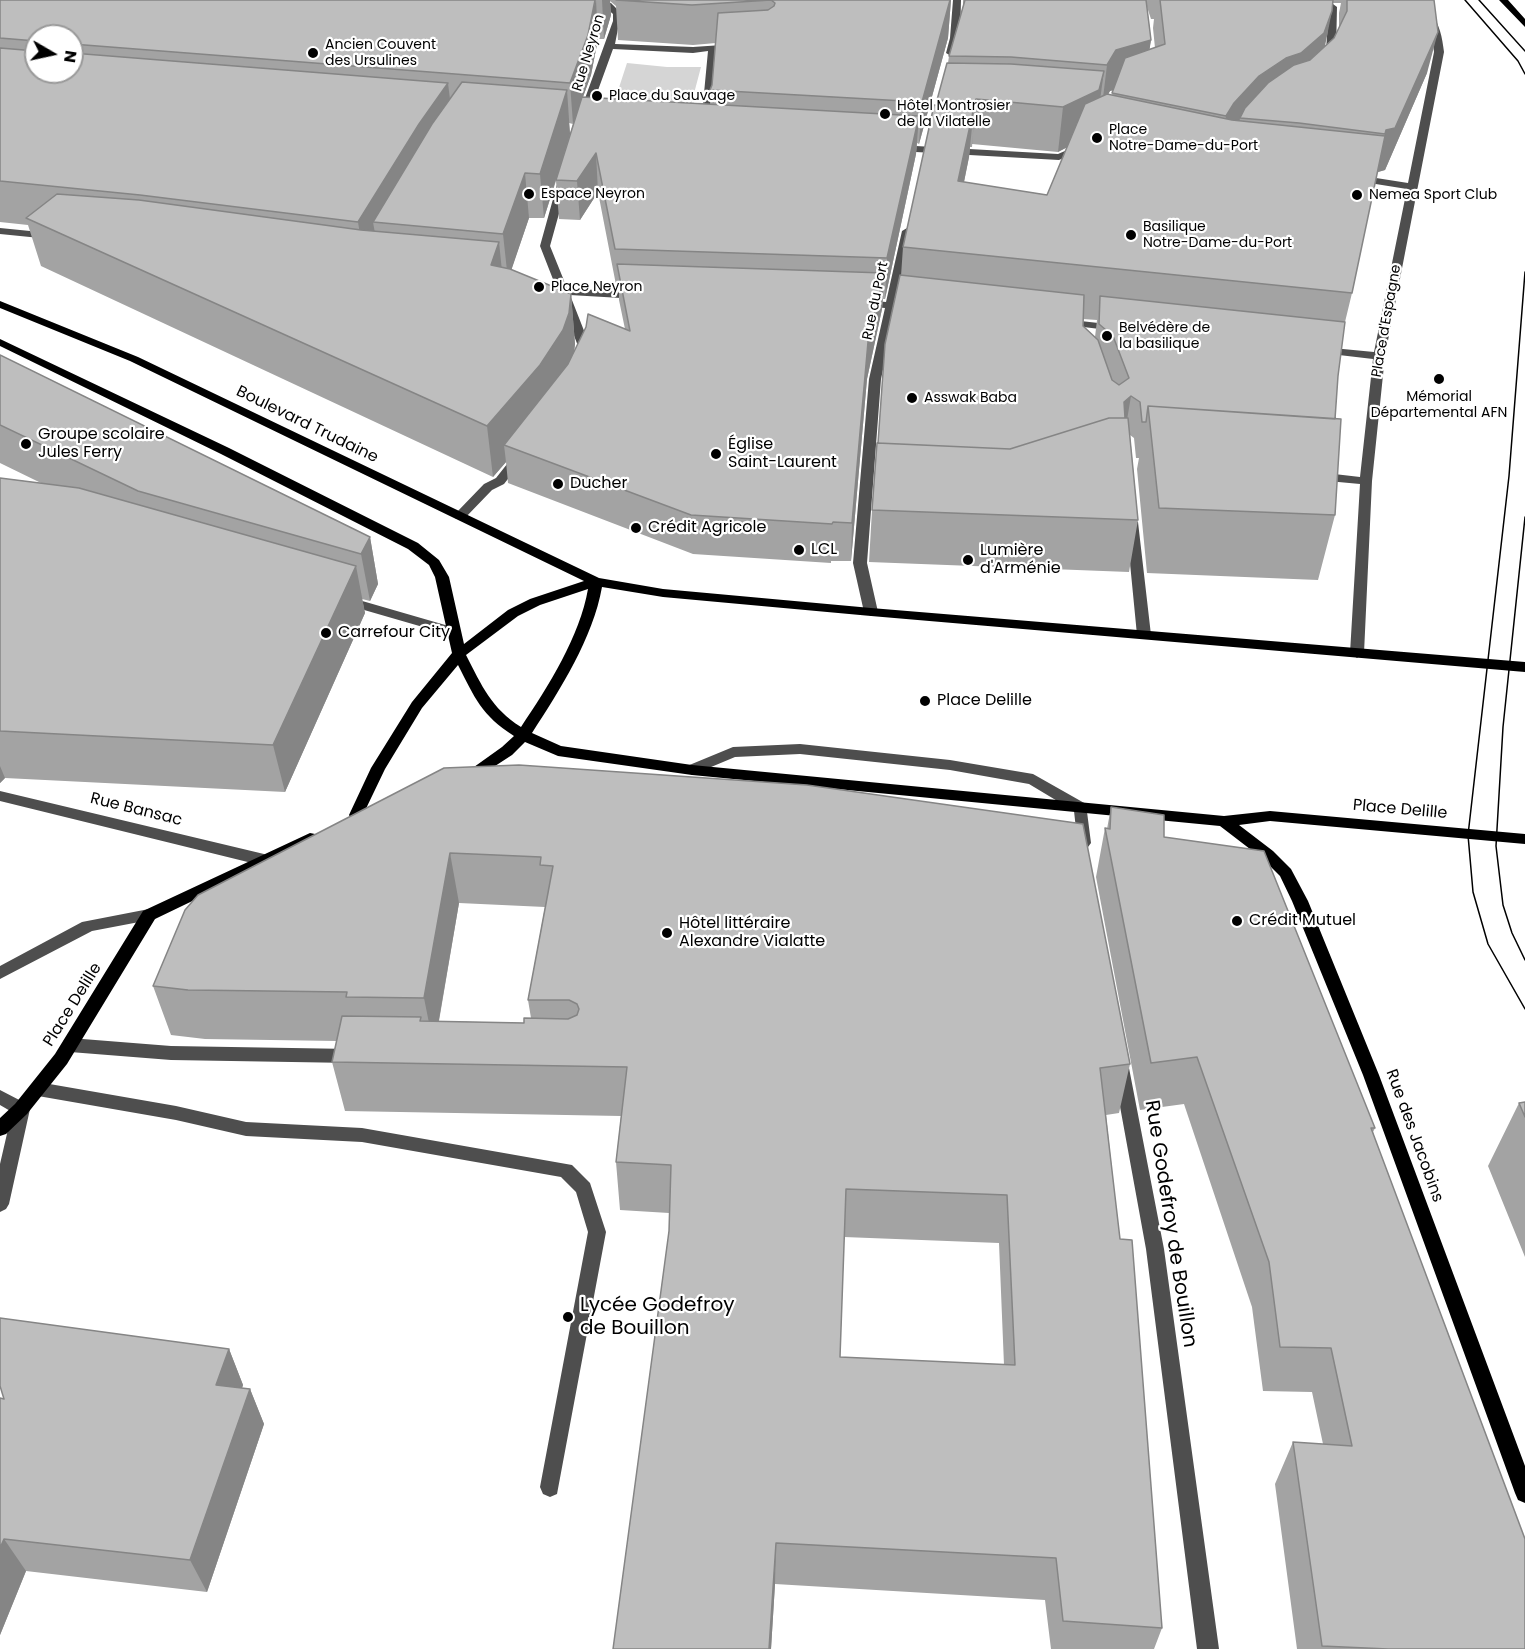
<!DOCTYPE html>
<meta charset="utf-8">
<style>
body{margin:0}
#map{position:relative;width:1525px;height:1649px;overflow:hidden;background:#fff;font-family:Poppins,sans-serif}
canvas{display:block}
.north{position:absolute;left:24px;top:24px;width:60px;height:60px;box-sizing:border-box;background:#fff;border:2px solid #999;border-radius:50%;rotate:99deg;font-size:16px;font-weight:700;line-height:24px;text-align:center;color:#000}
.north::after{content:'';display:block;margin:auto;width:21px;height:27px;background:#000;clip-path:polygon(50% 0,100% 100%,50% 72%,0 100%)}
</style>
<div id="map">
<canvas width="1525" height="1649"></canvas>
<div class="north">N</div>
</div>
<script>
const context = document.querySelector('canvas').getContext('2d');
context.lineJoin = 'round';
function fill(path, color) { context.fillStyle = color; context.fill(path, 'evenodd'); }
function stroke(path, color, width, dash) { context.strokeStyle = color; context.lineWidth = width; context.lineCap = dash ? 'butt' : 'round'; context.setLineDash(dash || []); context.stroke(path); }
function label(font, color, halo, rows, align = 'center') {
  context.font = font + ' Poppins,sans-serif'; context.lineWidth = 4.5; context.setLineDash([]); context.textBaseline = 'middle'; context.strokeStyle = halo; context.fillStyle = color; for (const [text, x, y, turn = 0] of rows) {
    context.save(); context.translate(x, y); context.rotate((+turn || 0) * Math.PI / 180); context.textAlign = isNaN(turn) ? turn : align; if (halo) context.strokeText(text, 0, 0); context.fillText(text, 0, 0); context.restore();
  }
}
fill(new Path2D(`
 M 627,63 L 667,67 L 701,67 L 687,120 L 612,109 Z`), '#d5d5d5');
fill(new Path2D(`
 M 551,0 L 611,3 L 621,13 L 615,44 L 693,47 L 737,44 L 737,48 L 717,50 L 709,127 L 701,125 L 708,51 L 693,53 L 613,49 L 589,115 L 581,117 L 579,115 L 613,21 L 613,14 L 605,7 L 555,3 Z
 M 953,0 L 961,0 L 960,38 L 956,53 L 951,56 L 946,53 L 950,38 Z
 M 1397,0 C 1431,0 1441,22 1444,52 L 1385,356 L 1372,481 L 1364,653 L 1357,658 L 1350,653 L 1360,484 L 1317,480 L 1311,476 L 1317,472 L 1360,477 L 1373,359 L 1322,353 L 1316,350 L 1322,347 L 1374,352 L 1407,189 L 1357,181 L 1352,178 L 1357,175 L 1408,183 L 1434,52 C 1432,9 1424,22 1397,0 Z
 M 1333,4 L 1337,7 L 1336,51 L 1331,61 L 1328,62 L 1323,59 L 1326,51 L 1329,7 Z
 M 1081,144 L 1086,147 L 1084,149 L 1059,160 L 898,151 L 893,148 L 898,145 L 1058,154 Z
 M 563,178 L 568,181 L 550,246 L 567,288 L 638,293 L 643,296 L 638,299 L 570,295 L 590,346 L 588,357 L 582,360 L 576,357 L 578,346 L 558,294 L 545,293 L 540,290 L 545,287 L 556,287 L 540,246 L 558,181 Z
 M 0,228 L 50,233 L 55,236 L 50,239 L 0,234 Z
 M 907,228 L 912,231 L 897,302 L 913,304 L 919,307 L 913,310 L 896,309 L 881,379 L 867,563 L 878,612 L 871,616 L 864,612 L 853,563 L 869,379 L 885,308 L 863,306 L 857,303 L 863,300 L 886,302 L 902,231 Z
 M 1063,319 L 1116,325 L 1122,328 L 1116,331 L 1059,324 L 1059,320 Z
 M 519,453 L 525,457 L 504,484 L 492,490 L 464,519 L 456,519 L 454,516 L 456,513 L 484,484 L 496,478 L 515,454 Z
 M 1132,518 L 1138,522 L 1151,635 L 1144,639 L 1137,635 L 1126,522 Z
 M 345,596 L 459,629 L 461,632 L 454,636 L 340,603 L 338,600 L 340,597 Z
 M 800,744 L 950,760 L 1033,774 L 1086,804 L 1091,843 L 1088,847 L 1078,847 L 1074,811 L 1029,784 L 950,770 L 800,754 L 735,757 L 692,775 L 685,770 L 687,766 L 733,747 Z
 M 0,791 L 264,854 L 269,856 L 272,860 L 269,864 L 264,866 L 0,801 Z
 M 149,909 L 155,911 L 157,915 L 155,919 L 92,931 L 0,979 L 0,966 L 82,922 Z
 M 70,1038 L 171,1046 L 352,1049 L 358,1051 L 360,1056 L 358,1061 L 352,1063 L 171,1060 L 70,1052 L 64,1050 L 62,1045 L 64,1040 Z
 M 1121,1061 L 1127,1063 L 1129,1068 L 1164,1249 L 1219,1649 L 1197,1649 L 1146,1249 L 1113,1068 L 1115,1063 Z
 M 38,1082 L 176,1106 L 246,1122 L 362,1128 L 572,1165 L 590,1183 L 606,1232 L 557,1494 L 550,1497 L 543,1494 L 540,1487 L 588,1232 L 576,1192 L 561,1177 L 362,1142 L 246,1136 L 176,1120 L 38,1096 L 32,1094 L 29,1089 L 32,1084 Z
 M 0,1090 L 27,1104 L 30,1109 L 9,1204 L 6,1209 L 0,1212 L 0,1164 L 12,1112 L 0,1105 Z`), '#4e4e4e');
fill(new Path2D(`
 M 1499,0 L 1508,0 L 1525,19 L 1525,27 Z
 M 0,301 L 138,357 L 599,578 L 663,589 L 871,608 L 1525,662 L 1525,672 L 871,616 L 663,597 L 602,587 C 593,638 560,690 532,733 L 561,746 L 692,765 L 1224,816 L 1270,811 L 1525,834 L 1525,844 L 1270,821 L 1239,825 L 1273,851 L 1291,869 L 1308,901 L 1379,1075 L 1525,1466 L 1525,1503 L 1518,1500 L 1515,1493 L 1363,1075 L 1292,901 L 1280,876 L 1263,859 L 1220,826 L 692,775 L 558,756 L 525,742 L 512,755 L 472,781 L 467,780 L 465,776 L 467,772 L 502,747 L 514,736 C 481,715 475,698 458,665 L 422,708 L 385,769 L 361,819 L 351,819 L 349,815 L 371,768 L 412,702 L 452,653 L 435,577 L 429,565 L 408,549 L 221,454 L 0,346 L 0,339 L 229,448 L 418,543 L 439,560 L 449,577 L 464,644 L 508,610 L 530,599 L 584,581 L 130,361 L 0,308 ZM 588,589 C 580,636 548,687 521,727 C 491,708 482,686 466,655 L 518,616 L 540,605 Z
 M 310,833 L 315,834 L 318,838 L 315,842 L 155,919 L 67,1064 L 27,1114 L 6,1134 L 0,1136 L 0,1118 L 15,1104 L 55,1054 L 143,911 Z`), '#000');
stroke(new Path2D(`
 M 1465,0 L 1518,61 L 1525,74
 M 1479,0 L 1525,51
 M 1525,272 L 1509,476 L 1468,835 L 1473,892 L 1488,944 L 1525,1009
 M 1525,517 L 1503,727 L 1496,846 L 1503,905 L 1512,933 L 1525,960`), '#000', 1.5);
fill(new Path2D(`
 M 0,0 L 951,0 L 948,38 L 919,144 L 917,143 L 916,154 L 885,299 L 883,299 L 882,309 L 867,379 L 851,561 L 831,561 L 831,563 L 693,554 L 508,483 L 506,462 L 493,477 L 41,266 L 28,225 L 0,222 ZM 610,1 L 616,6 L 618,40 L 693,45 L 716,43 L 712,85 L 710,90 L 710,104 L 583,97 L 591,75 L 598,39 L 604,39 L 611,15 ZM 36,36 L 72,36 L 72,72 L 36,72 ZM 569,123 L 573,124 L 570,134 ZM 556,181 L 559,219 L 580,220 L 598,192 L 617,290 L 619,290 L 619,300 L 625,329 L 574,351 L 575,344 L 571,294 L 511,270 L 529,218 L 544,218 Z
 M 963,0 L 1434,0 L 1427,73 L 1385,170 L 1377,172 L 1352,293 L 1345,322 L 1338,376 L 1335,419 L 1335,515 L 1318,580 L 1147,573 L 1137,469 L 1139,458 L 1136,458 L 1134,438 L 1130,435 L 1138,520 L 1129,572 L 869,562 L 872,510 L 878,443 L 901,276 L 903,247 L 937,105 L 937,100 L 948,63 L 949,56 L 963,6 ZM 1333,3 L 1341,3 L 1339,13 L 1339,28 L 1334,38 L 1324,47 ZM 1147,7 L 1151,19 L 1154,19 L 1153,28 L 1155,48 L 1149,50 L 1151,40 ZM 1114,90 L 1112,95 L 1108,94 L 1110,91 ZM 972,144 L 1058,152 L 1067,147 L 1047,195 L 964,182 L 969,157 L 970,147 L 972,147 ZM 1083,319 L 1097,320 L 1095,337 L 1083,326 Z
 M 0,355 L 370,537 L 378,584 L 370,601 L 362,599 L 365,613 L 285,792 L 5,778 L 0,783 L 0,478 L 41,483 L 0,463 Z
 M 444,768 L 1130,1064 L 1119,1113 L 1106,1115 L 1162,1628 L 1154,1649 L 1051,1649 L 1045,1600 L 775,1584 L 771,1649 L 613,1649 L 669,1231 L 669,1213 L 620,1210 L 616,1162 L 621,1116 L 345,1111 L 332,1062 L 337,1041 L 205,1039 L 171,1035 L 153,986 ZM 459,903 L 545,907 L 528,1000 L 531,1018 L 524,1023 L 439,1021 ZM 844,1237 L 999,1243 L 1004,1365 L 840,1357 Z
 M 1111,807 L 1164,837 L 1375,1128 L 1373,1132 L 1525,1649 L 1297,1649 L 1275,1484 L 1293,1442 L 1323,1444 L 1312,1392 L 1263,1391 L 1252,1307 L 1184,1104 L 1140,1110 L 1096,877 L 1105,828 L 1107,829 Z
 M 1525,1102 L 1525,1257 L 1488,1166 L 1519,1103 Z
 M 229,1349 L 243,1385 L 242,1388 L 250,1389 L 264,1424 L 207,1592 L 26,1571 L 0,1635 L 4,1399 Z`), '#a3a3a3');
fill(new Path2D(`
 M 596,0 L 598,39 L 591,75 L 573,124 L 570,83 Z
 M 602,0 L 610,0 L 611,15 L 604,39 Z
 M 950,0 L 951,0 L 948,38 L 919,144 L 922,102 Z
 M 1332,11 L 1324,51 L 1240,118 L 1238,132 L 1219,157 L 1226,116 L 1234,103 L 1259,76 L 1286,58 Z
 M 1438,32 L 1427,73 L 1385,170 L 1375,173 L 1386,130 Z
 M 1151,40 L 1145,80 L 1110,91 L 1102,106 L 1107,65 L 1116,50 Z
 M 1104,71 L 1098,115 L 1093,134 L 1058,152 L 1063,107 Z
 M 448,83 L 453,124 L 373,222 L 377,245 L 365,266 L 358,222 L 419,124 Z
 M 567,90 L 570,134 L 544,218 L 540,174 Z
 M 976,99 L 972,144 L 972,147 L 975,102 Z
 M 974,107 L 969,157 L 954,231 L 958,181 Z
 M 919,116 L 916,154 L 885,299 L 887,258 Z
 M 596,153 L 598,192 L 580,220 L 577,181 Z
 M 525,173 L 529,218 L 508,280 L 503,234 Z
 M 499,242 L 504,291 L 491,265 Z
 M 884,273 L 882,309 L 867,379 L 851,561 L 852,523 L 868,342 Z
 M 571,294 L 575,344 L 573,362 L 504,445 L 506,462 L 493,477 L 487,426 Z
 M 1131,396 L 1125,432 L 1124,402 Z
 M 370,537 L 378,584 L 370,601 L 361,554 Z
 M 356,566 L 365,613 L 285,792 L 273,745 Z
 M 0,766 L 5,778 L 0,783 Z
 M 450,853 L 459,903 L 434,1048 L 424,998 Z
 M 229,1349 L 243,1385 L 231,1420 L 216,1385 Z
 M 250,1389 L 264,1424 L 207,1592 L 190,1560 Z
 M 4,1539 L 26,1571 L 0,1635 L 0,1548 Z
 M 776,1543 L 775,1584 L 771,1649 L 769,1649 Z`), '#858585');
const building = new Path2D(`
 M 0,0 L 595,0 L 588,35 L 570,83 L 72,44 L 72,36 L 36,36 L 36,41 L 0,38 Z
 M 616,0 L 950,0 L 922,102 L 710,90 L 712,85 L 718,13 L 768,10 L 774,6 L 775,3 L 771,0 L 692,5 Z
 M 965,0 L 1146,0 L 1151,40 L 1116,50 L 1107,65 L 1011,57 L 949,56 Z
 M 1160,0 L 1333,0 L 1332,11 L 1324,33 L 1301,53 L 1286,58 L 1259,76 L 1234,103 L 1226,116 L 1112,93 L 1125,58 L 1165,44 Z
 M 1347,0 L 1434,0 L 1438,32 L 1395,128 L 1386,130 L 1385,134 L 1299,123 L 1240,118 L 1245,108 L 1268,83 L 1294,65 L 1310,60 L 1334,38 L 1347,11 Z
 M 0,48 L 36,51 L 36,72 L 72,72 L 72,53 L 448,83 L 419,124 L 358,222 L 140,195 L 0,181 Z
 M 947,63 L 1011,64 L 1104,71 L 1099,90 L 1063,107 L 976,99 L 975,102 L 937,100 Z
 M 462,82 L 567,90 L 540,174 L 525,173 L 503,234 L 373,222 L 432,124 Z
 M 1107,94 L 1232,120 L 1385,136 L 1352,293 L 903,247 L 934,105 L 974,107 L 958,181 L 1047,195 L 1085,104 Z
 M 582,97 L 919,116 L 887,258 L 615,249 L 596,153 L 577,181 L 556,180 Z
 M 57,194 L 139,200 L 361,230 L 499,242 L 491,265 L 510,269 L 571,294 L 569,313 L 563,330 L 540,365 L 487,426 L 26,218 Z
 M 617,264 L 884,273 L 868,342 L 852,523 L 833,522 L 832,524 L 691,515 L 504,445 L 568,364 L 586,327 L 588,314 L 630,331 Z
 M 900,275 L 1084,295 L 1083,326 L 1098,340 L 1112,380 L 1119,385 L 1129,378 L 1113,336 L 1099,324 L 1100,296 L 1345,322 L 1338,376 L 1335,419 L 1148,406 L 1146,422 L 1142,422 L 1140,402 L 1131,396 L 1124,402 L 1125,418 L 1109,418 L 1010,449 L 878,443 L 885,344 Z
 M 0,355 L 370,537 L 361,554 L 138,491 L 0,425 Z
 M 1148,406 L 1341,419 L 1335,515 L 1159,508 Z
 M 1109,418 L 1128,418 L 1138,520 L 872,510 L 877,443 L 1010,449 Z
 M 0,478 L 79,488 L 356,566 L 273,745 L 0,731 Z
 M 519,765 L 807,785 L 1083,824 L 1130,1064 L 1100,1068 L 1120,1239 L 1132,1240 L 1162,1628 L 1063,1621 L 1056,1558 L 776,1543 L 769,1649 L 613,1649 L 669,1231 L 671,1165 L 616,1162 L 627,1067 L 332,1062 L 342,1016 L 421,1017 L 420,1021 L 524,1023 L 524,1018 L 568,1019 L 577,1015 L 579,1009 L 577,1004 L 569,1000 L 528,1000 L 553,866 L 540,865 L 541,857 L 450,853 L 424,998 L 346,997 L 347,992 L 188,990 L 153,986 L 185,910 L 198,895 L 444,768 ZM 846,1189 L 1007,1195 L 1015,1365 L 840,1357 Z
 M 1111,807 L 1164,815 L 1164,837 L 1264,851 L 1375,1128 L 1371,1128 L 1525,1539 L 1525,1649 L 1388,1649 L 1322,1646 L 1293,1442 L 1352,1446 L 1331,1348 L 1280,1347 L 1269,1262 L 1197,1057 L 1151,1063 L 1105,828 L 1110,829 Z
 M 1525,1102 L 1525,1117 L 1519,1103 Z
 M 0,1318 L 229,1349 L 216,1385 L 250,1389 L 190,1560 L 4,1539 L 0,1548 L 0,1398 L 4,1399 L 0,1386 Z`);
fill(building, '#bebebe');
stroke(building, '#858585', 1.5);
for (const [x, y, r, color] of [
 [313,53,6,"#000"],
 [597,96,6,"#000"],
 [885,114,6,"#000"],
 [1097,138,6,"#000"],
 [529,194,6,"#000"],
 [1357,195,6,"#000"],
 [1131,235,6,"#000"],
 [539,287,6,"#000"],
 [1107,336,6,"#000"],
 [1439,379,6,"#000"],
 [912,398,6,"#000"],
 [26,444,6,"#000"],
 [716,454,6,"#000"],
 [558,484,6,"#000"],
 [636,528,6,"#000"],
 [799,550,6,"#000"],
 [968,560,6,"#000"],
 [326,633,6,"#000"],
 [925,701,6,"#000"],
 [1237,921,6,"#000"],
 [667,933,6,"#000"],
 [568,1317,6,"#000"]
]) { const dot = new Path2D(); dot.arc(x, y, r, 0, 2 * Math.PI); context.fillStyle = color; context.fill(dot); stroke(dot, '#fff', 2); }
label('14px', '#000', '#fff', [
 ["Ancien Couvent",325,45],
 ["des Ursulines",325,61],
 ["Place du Sauvage",609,96],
 ["Hôtel Montrosier",897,106],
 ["de la Vilatelle",897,122],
 ["Place",1109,130],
 ["Notre-Dame-du-Port",1109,146],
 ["Espace Neyron",541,194],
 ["Nemea Sport Club",1369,195],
 ["Basilique",1143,227],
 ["Notre-Dame-du-Port",1143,243],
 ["Place Neyron",551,287],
 ["Belvédère de",1119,328],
 ["la basilique",1119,344],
 ["Mémorial",1439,397,"center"],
 ["Départemental AFN",1439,413,"center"],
 ["Asswak Baba",924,398]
], 'left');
label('14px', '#000', '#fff', [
 ["Rue Neyron",589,53,-73],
 ["Rue du Port",876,301,-78],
 ["Place d'Espagne",1387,321,-80]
]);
label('16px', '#000', '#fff', [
 ["Boulevard Trudaine",307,425,26],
 ["Rue Bansac",136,810,14],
 ["Place Delille",1400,810,5],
 ["Place Delille",73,1005,-58],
 ["Rue des Jacobins",1414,1136,70]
]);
label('16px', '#000', '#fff', [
 ["Groupe scolaire",38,435],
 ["Jules Ferry",38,453],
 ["Église",728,445],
 ["Saint-Laurent",728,463],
 ["Ducher",570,484],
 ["Crédit Agricole",648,528],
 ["LCL",811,550],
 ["Lumière",980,551],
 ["d'Arménie",980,569],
 ["Carrefour City",338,633],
 ["Place Delille",937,701],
 ["Crédit Mutuel",1249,921],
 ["Hôtel littéraire",679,924],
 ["Alexandre Vialatte",679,942]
], 'left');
label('20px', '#000', '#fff', [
 ["Rue Godefroy de Bouillon",1170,1224,81]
]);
label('20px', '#000', '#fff', [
 ["Lycée Godefroy",580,1306],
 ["de Bouillon",580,1329]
], 'left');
</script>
